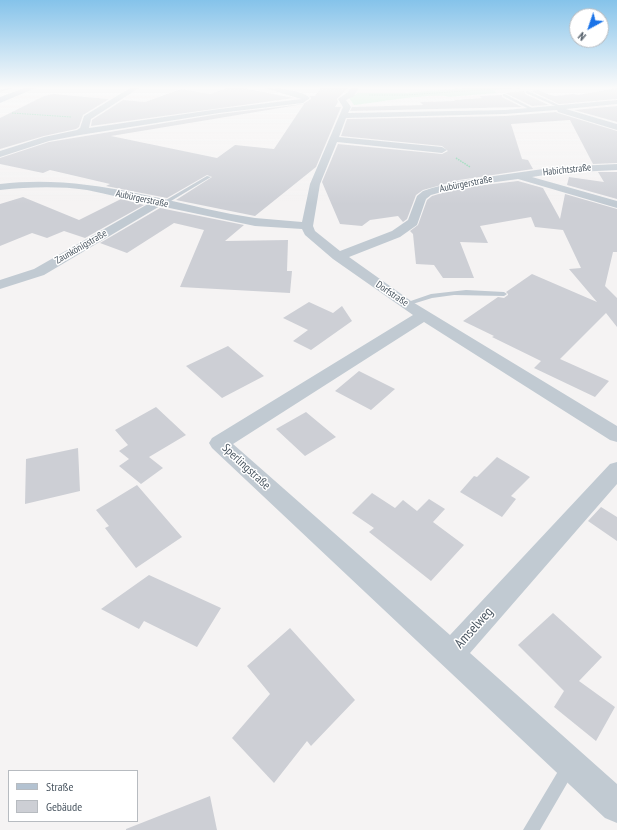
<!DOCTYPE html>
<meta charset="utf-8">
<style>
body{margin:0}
#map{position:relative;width:617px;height:830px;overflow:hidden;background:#f5f3f3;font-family:"PT Sans Narrow",sans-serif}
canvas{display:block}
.legend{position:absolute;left:8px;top:770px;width:130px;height:52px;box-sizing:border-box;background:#fff;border:1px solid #b7bbc0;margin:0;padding:5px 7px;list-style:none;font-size:12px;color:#4a5661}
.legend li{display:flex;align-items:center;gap:8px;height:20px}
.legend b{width:20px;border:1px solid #b7bbc0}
.north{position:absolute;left:569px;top:8px;width:40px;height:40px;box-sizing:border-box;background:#fff;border:1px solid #b7bbc0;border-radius:50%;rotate:220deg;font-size:11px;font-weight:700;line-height:16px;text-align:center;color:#4a5661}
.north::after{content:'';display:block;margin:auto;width:14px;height:18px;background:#1a73e8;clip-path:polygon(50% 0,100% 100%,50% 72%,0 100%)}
</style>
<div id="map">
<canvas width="617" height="830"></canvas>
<ul class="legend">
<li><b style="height:5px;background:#b3c2d1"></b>Straße</li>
<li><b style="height:11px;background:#cdcfd5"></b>Gebäude</li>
</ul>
<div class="north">N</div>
</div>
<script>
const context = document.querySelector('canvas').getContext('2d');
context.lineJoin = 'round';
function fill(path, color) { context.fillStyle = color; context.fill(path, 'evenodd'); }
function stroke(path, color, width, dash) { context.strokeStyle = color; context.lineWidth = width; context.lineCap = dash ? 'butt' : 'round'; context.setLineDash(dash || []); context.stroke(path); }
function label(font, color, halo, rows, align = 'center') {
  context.font = font + ' "PT Sans Narrow",sans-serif'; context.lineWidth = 3; context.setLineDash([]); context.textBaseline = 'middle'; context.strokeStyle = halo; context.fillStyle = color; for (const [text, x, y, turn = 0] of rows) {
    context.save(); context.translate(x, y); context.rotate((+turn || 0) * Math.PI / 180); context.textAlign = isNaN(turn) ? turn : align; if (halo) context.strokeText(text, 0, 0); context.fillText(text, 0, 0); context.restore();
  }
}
fill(new Path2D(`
 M 466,88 L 522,88 L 494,90 L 497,93 L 449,97 C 438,92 371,103 354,105 L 349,98 L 358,93 L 403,93 Z`), '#c3f1d5');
fill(new Path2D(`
 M 227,88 L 242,88 L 294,98 L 91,126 L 92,120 L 123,100 L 145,102 L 181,89 L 210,94 Z
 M 321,88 L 348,88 L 337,99 L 338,102 L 335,107 L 341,107 L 316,167 L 255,216 L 176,200 L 212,177 L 207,175 L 167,198 L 106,186 L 110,184 L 50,170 L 43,173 L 0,164 L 0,158 L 49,142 L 219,114 L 303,104 L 311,99 L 310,96 L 315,96 ZM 304,104 L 274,149 L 235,145 L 217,158 L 111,136 Z
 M 617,88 L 617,99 L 559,104 L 531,91 L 538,90 L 550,95 L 556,96 L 574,94 L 578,95 Z
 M 524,91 L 525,94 L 549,105 L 532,106 L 505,93 Z
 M 53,94 L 109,99 L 83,115 L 79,127 L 76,129 L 44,136 L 0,149 L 0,118 L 44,96 Z
 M 502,95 L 502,97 L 522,107 L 350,111 L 352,107 L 423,105 L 420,102 L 455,101 L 454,100 L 482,98 L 479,96 Z
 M 617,106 L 617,122 L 574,110 Z
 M 556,112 L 558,113 L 617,131 L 617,163 L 593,164 L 570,120 L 511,124 L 522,159 L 528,160 L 533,169 L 459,180 L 423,190 L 416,195 L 407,219 L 403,222 L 398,216 L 370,220 L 362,226 L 340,224 L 322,182 L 338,144 L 442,154 L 448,151 L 442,146 L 341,136 L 347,119 L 505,116 Z
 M 598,172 L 617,172 L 617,199 L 567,185 L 569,177 L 604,182 Z
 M 518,181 L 543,188 L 560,219 L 565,194 L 617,209 L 617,252 L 613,252 L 605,286 L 617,298 L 617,327 L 606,313 L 560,359 L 609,381 L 595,397 L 534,368 L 541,361 L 492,337 L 494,336 L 463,321 L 498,297 L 504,298 L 508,295 L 508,294 L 506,292 L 532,274 L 597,302 L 569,269 L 581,268 L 563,230 L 535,227 L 531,217 L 480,226 L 488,243 L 460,242 L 474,278 L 443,278 L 434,265 L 416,264 L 413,234 L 410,231 L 418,225 L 427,200 L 432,196 L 459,188 Z
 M 23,197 L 79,220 L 121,199 L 144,205 L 85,238 L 64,231 L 47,238 L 32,233 L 0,246 L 0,204 Z
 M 160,208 L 244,225 L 225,241 L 288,240 L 287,271 L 292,271 L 290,293 L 180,287 L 204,230 L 174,223 L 127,253 L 100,243 Z
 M 309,302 L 333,313 L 342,306 L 352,321 L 311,350 L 293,341 L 308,330 L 283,318 Z
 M 228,346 L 264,376 L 222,398 L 186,366 Z
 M 359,371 L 395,389 L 371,410 L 335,391 Z
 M 156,407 L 186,435 L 149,457 L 163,468 L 141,484 L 119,466 L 129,459 L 119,451 L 128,445 L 115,430 Z
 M 306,412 L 336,437 L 305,456 L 276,429 Z
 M 78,448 L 80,491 L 25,504 L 26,459 Z
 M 497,457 L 530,477 L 511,496 L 516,499 L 502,517 L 460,492 L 474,476 L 477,477 Z
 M 137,485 L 182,537 L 136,568 L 105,528 L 109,526 L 96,510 Z
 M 372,493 L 395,508 L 403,500 L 417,511 L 429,499 L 445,509 L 433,522 L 464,545 L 431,581 L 369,532 L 374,528 L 352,513 Z
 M 601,507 L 617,517 L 617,541 L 588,521 Z
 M 149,575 L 221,608 L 197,647 L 144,621 L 139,629 L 101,609 Z
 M 553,613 L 602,657 L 579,681 L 615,707 L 596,741 L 554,707 L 564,691 L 518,645 Z
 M 290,628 L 355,700 L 311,746 L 307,741 L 274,783 L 232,738 L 270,694 L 247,666 Z
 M 210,796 L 217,830 L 126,830 L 126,829 Z`), '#cdcfd5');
stroke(new Path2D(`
 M 369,95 L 406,95 L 494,89
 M 12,113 L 71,117`), '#7ad0a6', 1, [1.5, 1]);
stroke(new Path2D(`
 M 456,158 L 470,167`), '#7ad0a6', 1.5, [1.5, 1]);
fill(new Path2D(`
 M 526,91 L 528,91 L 563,107 L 560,108 L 526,93 Z
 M 503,94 L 505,94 L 536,110 L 533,111 L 503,96 Z
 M 207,176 L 211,177 L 166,204 L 161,203 Z
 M 466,290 L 504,292 L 507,294 L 504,296 L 454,295 L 432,298 L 406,306 L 402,304 L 431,294 Z
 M 568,760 L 573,763 L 576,768 L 540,830 L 523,830 L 563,763 Z`), '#c1cad2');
fill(new Path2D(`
 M 130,88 L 139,88 L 91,119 L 89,128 L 219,109 L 301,99 L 265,88 C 277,88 301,90 310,98 L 303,103 L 219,113 L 80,135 L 49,141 L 0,157 L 0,151 L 44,137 L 77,130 L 80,128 L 84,116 Z
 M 351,88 L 359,88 L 354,96 L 346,100 L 351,107 L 348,113 L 505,110 L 617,100 L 617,104 L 566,109 L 617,124 L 617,130 L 558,112 L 557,110 L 505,114 L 346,118 L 339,137 L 442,147 L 447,150 L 442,153 L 337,142 L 320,184 L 313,226 L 315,231 L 340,251 L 392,231 L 408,220 L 417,196 L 423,191 L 432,188 L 459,181 L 557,167 L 617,164 L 617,170 L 557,173 L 532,177 L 617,201 L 617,208 L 518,179 L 459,187 L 431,195 L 426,199 L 417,225 L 400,237 L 349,257 L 411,301 L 617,426 L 617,442 L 610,440 L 424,322 L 233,444 L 450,635 L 610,464 L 617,462 L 617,484 L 470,653 L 617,784 L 617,823 L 605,818 L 212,448 L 209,443 L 212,438 L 413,315 L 333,259 L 305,235 L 302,229 L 255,226 L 160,206 L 44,275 L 0,289 L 0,280 L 34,269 L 148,204 C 128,199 107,194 87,190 C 58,186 29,187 0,190 L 0,184 C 79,174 155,198 231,214 L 255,218 L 302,222 L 310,184 L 343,107 L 338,99 L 348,92 Z`), '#c1cad2');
fill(new Path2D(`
 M 24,88 L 36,88 L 0,103 L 0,97 Z`), '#b3c2d1');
stroke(new Path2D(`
 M 0,91 L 11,88`), '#b5b8bd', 1.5);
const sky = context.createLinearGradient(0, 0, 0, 204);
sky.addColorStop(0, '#85c3ea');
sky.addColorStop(0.43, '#fafafa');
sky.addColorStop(1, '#fafafa00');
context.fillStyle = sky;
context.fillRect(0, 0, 617, 204);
label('10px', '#4a5661', '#fff', [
 ["Habichtstraße",567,170,-6],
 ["Aubürgerstraße",466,184,-11],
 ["Aubürgerstraße",142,199,12],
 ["Zaunkönigstraße",81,247,-30],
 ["Dorfstraße",392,294,34]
]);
label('12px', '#4a5661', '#fff', [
 ["Sperlingstraße",246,467,43]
]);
label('14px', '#4a5661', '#fff', [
 ["Amselweg",474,628,-48]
]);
</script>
